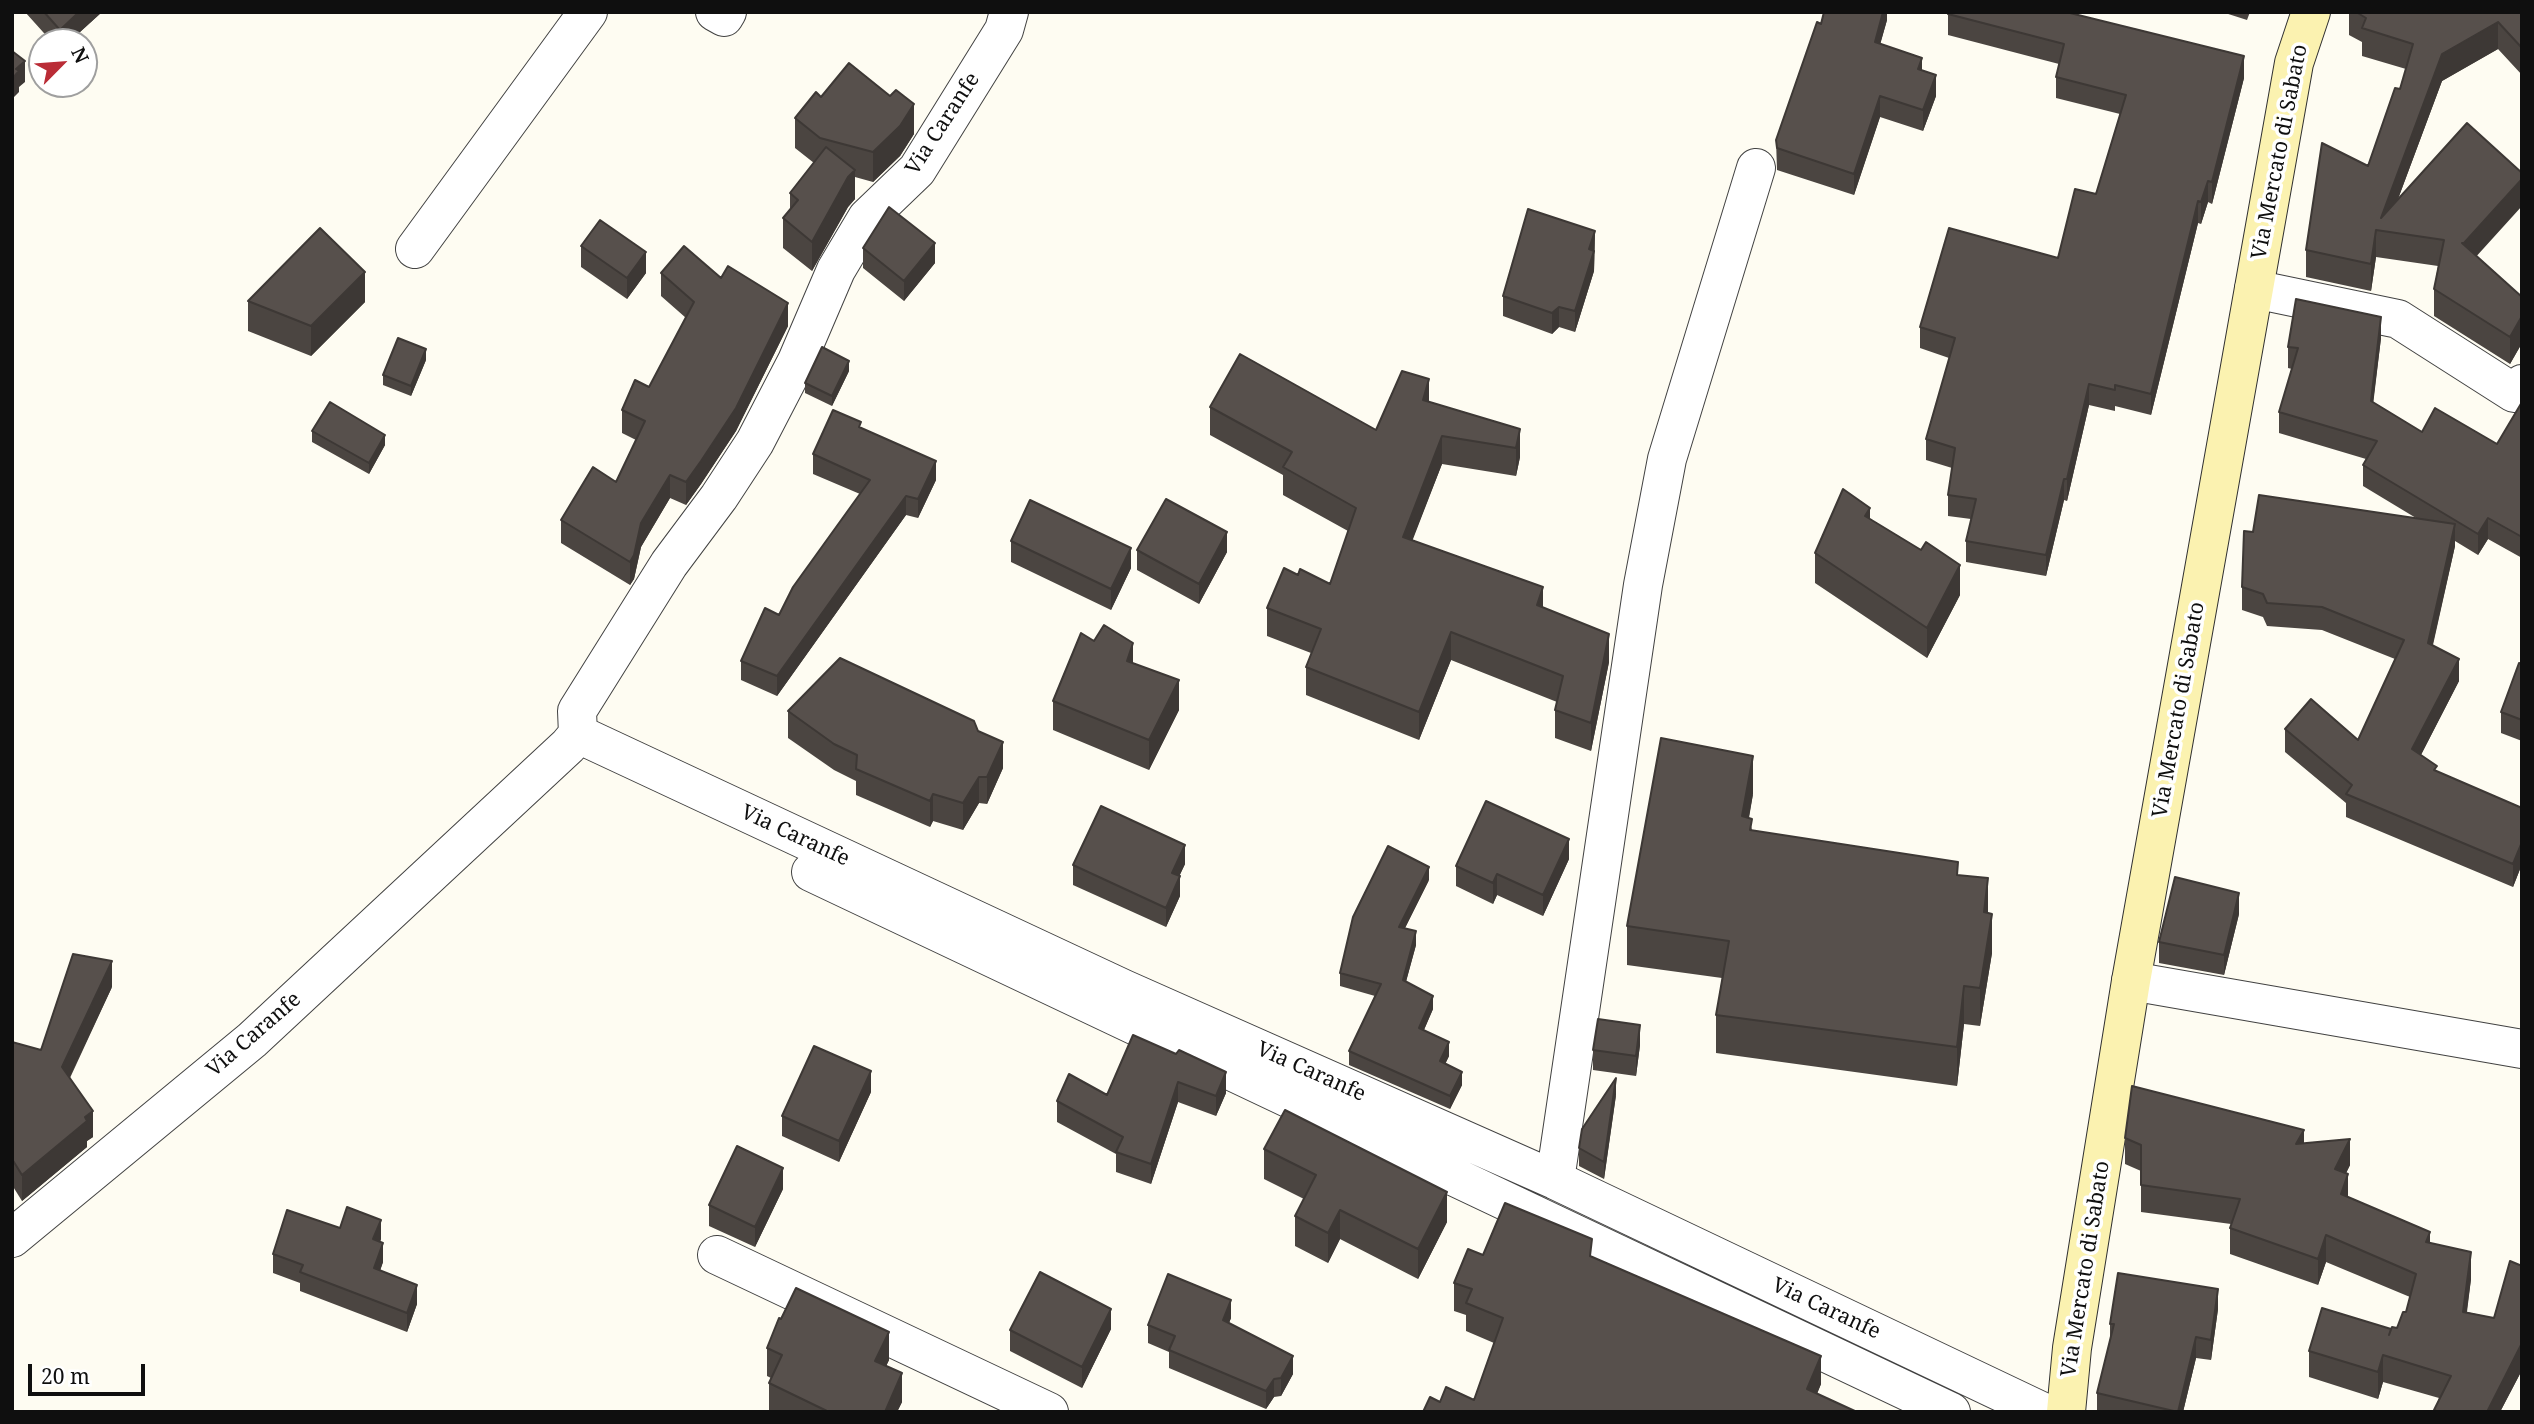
<!DOCTYPE html>
<style>
body{margin:0}
#map{position:relative;width:2534px;height:1424px;overflow:hidden;background:#fefcf2;font-family:"Noto Serif",serif}
canvas{display:block}
.frame{position:absolute;inset:0;border:14px solid #0f0f0f;pointer-events:none}
.north{position:absolute;left:28px;top:28px;width:70px;height:70px;box-sizing:border-box;background:#fff;border:2px solid #9f9f9f;border-radius:50%;rotate:65deg;font-size:19px;font-weight:700;line-height:28px;text-align:center;color:#0f0f0f}
.north::after{content:'';display:block;margin:auto;width:24px;height:32px;background:#ba2c36;clip-path:polygon(50% 0,100% 100%,50% 72%,0 100%)}
.scale{position:absolute;left:28px;top:1364px;width:117px;height:32px;box-sizing:border-box;border:4px solid #0f0f0f;border-top:0;padding-left:9px;font-size:21px;line-height:24px;white-space:nowrap;color:#0f0f0f;-webkit-text-stroke:5px #fff;paint-order:stroke}
</style>
<div id="map">
<canvas width="2534" height="1424"></canvas>
<div class="frame"></div>
<div class="north">N</div>
<div class="scale">20 m</div>
</div>
<script>
const context = document.querySelector('canvas').getContext('2d');
context.lineJoin = 'round';
function stroke(path, color, width, dash) { context.strokeStyle = color; context.lineWidth = width; context.lineCap = dash ? 'butt' : 'round'; context.setLineDash(dash || []); context.stroke(path); }
function fill(path, color) { context.fillStyle = color; context.fill(path, 'evenodd'); }
function label(font, color, halo, rows, align = 'center') {
  context.font = font + ' "Noto Serif",serif'; context.lineWidth = 7; context.setLineDash([]); context.textBaseline = 'middle'; context.strokeStyle = halo; context.fillStyle = color; for (const [text, x, y, turn = 0] of rows) {
    context.save(); context.translate(x, y); context.rotate((+turn || 0) * Math.PI / 180); context.textAlign = isNaN(turn) ? turn : align; if (halo) context.strokeText(text, 0, 0); context.fillText(text, 0, 0); context.restore();
  }
}
const street = new Path2D(`
 M 715,12 L 724,17 L 727,12
 M 415,249 L 588,12
 M 2254,289 L 2398,319 L 2514,393 L 2522,384
 M 578,734 L 577,711 L 669,564 L 719,497 L 755,442 L 797,361 L 836,270 L 867,218 L 917,170 L 1004,30 L 1009,12
 M 811,872 L 1951,1412
 M 2131,981 L 2522,1049
 M 1555,1180 L 1643,585 L 1667,459 L 1756,168
 M 12,1238 L 252,1040 L 568,746 L 578,734 L 1124,989 L 1555,1180 L 2043,1412
 M 717,1255 L 1049,1412`);
const secondary = new Path2D(`
 M 2066,1412 L 2072,1348 L 2131,981 L 2294,63 L 2311,12`);
stroke(street, '#424242', 40);
stroke(secondary, '#313131', 40);
stroke(street, '#fff', 38);
stroke(secondary, '#fbf2b0', 38);
fill(new Path2D(`
 M 25,12 L 102,12 L 69,42 L 52,42 Z
 M 1887,12 L 1887,20 L 1880,44 L 1922,71 L 1936,96 L 1923,131 L 1880,117 L 1854,195 L 1777,170 L 1776,140 L 1821,24 Z
 M 2222,12 L 2250,12 L 2247,20 Z
 M 2349,12 L 2522,12 L 2522,75 L 2498,49 L 2442,81 L 2398,199 L 2467,123 L 2476,256 L 2522,297 L 2522,343 L 2510,364 L 2434,316 L 2434,289 L 2438,266 L 2376,257 L 2371,291 L 2306,277 L 2306,250 L 2368,166 L 2400,89 L 2406,69 L 2362,56 L 2362,42 L 2349,35 Z
 M 1948,14 L 2244,78 L 2212,204 L 2208,202 L 2201,224 L 2198,223 L 2151,415 L 2115,406 L 2115,411 L 2089,405 L 2067,501 L 2064,500 L 2046,576 L 1966,562 L 1966,541 L 1971,519 L 1948,516 L 1948,495 L 1952,468 L 1926,460 L 1926,439 L 1949,358 L 1920,348 L 1920,327 L 2058,258 L 2096,194 L 2120,114 L 2056,98 L 2056,77 L 2059,64 L 1948,35 Z
 M 821,97 L 914,134 L 900,156 L 873,182 L 855,177 L 855,199 L 848,207 L 812,271 L 783,248 L 783,218 L 790,210 L 790,193 L 814,163 L 795,148 L 795,118 Z
 M 1595,231 L 1594,271 L 1575,332 L 1559,327 L 1552,334 L 1503,316 L 1503,296 Z
 M 581,246 L 646,273 L 627,299 L 581,267 Z
 M 863,248 L 935,263 L 904,301 L 863,268 Z
 M 661,273 L 721,278 L 788,326 L 736,431 L 701,484 L 686,505 L 670,498 L 641,547 L 634,579 L 630,585 L 561,543 L 561,520 L 616,482 L 636,440 L 622,433 L 622,410 L 649,387 L 686,318 L 661,296 Z
 M 248,301 L 365,302 L 311,356 L 248,331 Z
 M 2381,338 L 2373,402 L 2422,432 L 2497,444 L 2522,402 L 2522,558 L 2488,539 L 2478,555 L 2455,541 L 2455,546 L 2433,645 L 2459,681 L 2421,755 L 2437,772 L 2522,808 L 2522,864 L 2513,887 L 2346,817 L 2346,803 L 2285,752 L 2285,729 L 2358,740 L 2395,659 L 2322,630 L 2267,626 L 2263,617 L 2242,610 L 2242,587 L 2253,532 L 2416,518 L 2363,486 L 2363,465 L 2366,459 L 2279,433 L 2279,412 L 2292,369 L 2288,368 L 2288,347 Z
 M 426,360 L 411,396 L 383,385 L 383,375 Z
 M 849,371 L 832,406 L 805,393 L 805,383 Z
 M 1429,402 L 1520,429 L 1520,457 L 1516,476 L 1442,464 L 1412,540 L 1543,608 L 1609,662 L 1591,751 L 1555,738 L 1555,710 L 1557,702 L 1451,660 L 1419,740 L 1306,695 L 1306,667 L 1311,653 L 1267,636 L 1267,608 L 1298,575 L 1330,584 L 1348,531 L 1283,495 L 1283,475 L 1210,435 L 1210,407 L 1376,430 Z
 M 861,427 L 936,480 L 918,518 L 906,515 L 777,696 L 741,680 L 741,661 L 779,615 L 860,494 L 813,474 L 813,454 Z
 M 312,431 L 385,445 L 369,474 L 312,442 Z
 M 1870,519 L 1960,595 L 1927,658 L 1815,583 L 1815,553 Z
 M 1011,541 L 1131,568 L 1111,610 L 1011,562 Z
 M 1137,550 L 1227,552 L 1199,604 L 1137,570 Z
 M 1094,641 L 1133,663 L 1179,710 L 1149,770 L 1053,730 L 1053,701 Z
 M 2522,664 L 2522,741 L 2501,733 L 2501,712 Z
 M 788,711 L 978,731 L 1003,768 L 987,804 L 979,803 L 963,830 L 933,821 L 930,827 L 856,795 L 856,781 L 834,770 L 788,738 Z
 M 1753,794 L 1749,818 L 1752,830 L 1958,875 L 1988,913 L 1992,953 L 1980,1026 L 1964,1024 L 1957,1086 L 1716,1053 L 1716,1015 L 1722,978 L 1627,965 L 1627,926 Z
 M 1569,859 L 1543,916 L 1497,895 L 1493,904 L 1456,886 L 1456,866 Z
 M 1185,864 L 1179,876 L 1180,896 L 1166,927 L 1073,885 L 1073,865 Z
 M 1429,880 L 1405,928 L 1416,945 L 1406,981 L 1433,1009 L 1424,1030 L 1449,1056 L 1445,1064 L 1462,1085 L 1450,1109 L 1349,1065 L 1349,1051 L 1375,996 L 1340,986 L 1340,973 Z
 M 2239,914 L 2224,975 L 2159,963 L 2159,942 Z
 M 112,987 L 70,1078 L 93,1137 L 87,1141 L 87,1147 L 22,1201 L 12,1185 L 12,1042 L 41,1050 Z
 M 1133,1035 L 1226,1093 L 1216,1116 L 1178,1102 L 1151,1184 L 1116,1172 L 1116,1154 L 1057,1122 L 1057,1101 L 1107,1095 Z
 M 1640,1045 L 1636,1076 L 1593,1070 L 1593,1050 Z
 M 871,1092 L 839,1162 L 782,1136 L 782,1116 Z
 M 1616,1095 L 1604,1179 L 1579,1166 L 1579,1148 Z
 M 2125,1138 L 2304,1143 L 2350,1165 L 2346,1173 L 2348,1197 L 2430,1243 L 2471,1279 L 2467,1312 L 2494,1318 L 2522,1266 L 2522,1370 L 2500,1412 L 2434,1412 L 2439,1398 L 2383,1382 L 2378,1399 L 2309,1377 L 2309,1351 L 2397,1328 L 2406,1312 L 2410,1297 L 2326,1262 L 2318,1285 L 2230,1254 L 2230,1228 L 2231,1224 L 2141,1212 L 2141,1171 L 2125,1164 Z
 M 1264,1149 L 1447,1222 L 1418,1279 L 1340,1239 L 1328,1263 L 1295,1246 L 1295,1216 L 1304,1199 L 1264,1179 Z
 M 783,1189 L 755,1247 L 709,1226 L 709,1205 Z
 M 340,1228 L 381,1239 L 380,1242 L 383,1262 L 380,1271 L 417,1304 L 407,1332 L 300,1291 L 300,1283 L 273,1273 L 273,1254 Z
 M 1483,1255 L 1592,1257 L 1821,1384 L 1817,1394 L 1440,1402 L 1474,1400 L 1494,1343 L 1466,1331 L 1466,1315 L 1454,1311 L 1454,1283 Z
 M 2218,1309 L 2211,1360 L 2196,1358 L 2183,1412 L 2097,1412 L 2097,1393 L 2110,1339 L 2110,1324 Z
 M 1231,1318 L 1229,1323 L 1293,1374 L 1281,1396 L 1274,1397 L 1266,1409 L 1169,1368 L 1169,1352 L 1148,1343 L 1148,1325 Z
 M 1111,1329 L 1082,1388 L 1010,1351 L 1010,1330 Z
 M 767,1348 L 889,1360 L 886,1366 L 902,1402 L 897,1412 L 769,1412 L 769,1383 L 771,1378 L 767,1376 Z`), '#4b4541');
fill(new Path2D(`
 M 79,12 L 102,12 L 69,42 L 60,42 L 60,30 Z
 M 1883,12 L 1887,12 L 1887,20 L 1875,63 L 1875,42 Z
 M 2498,22 L 2498,49 L 2442,81 L 2386,231 L 2381,218 L 2442,54 Z
 M 2244,56 L 2244,78 L 2212,204 L 2212,182 Z
 M 1922,58 L 1922,79 L 1918,69 Z
 M 25,61 L 25,82 L 19,87 L 19,92 L 12,99 L 12,79 L 16,69 Z
 M 1936,75 L 1936,96 L 1923,131 L 1923,110 Z
 M 1880,96 L 1880,117 L 1854,195 L 1854,174 Z
 M 914,104 L 914,134 L 900,156 L 873,182 L 873,152 Z
 M 855,170 L 855,199 L 848,207 L 812,271 L 812,242 L 848,177 Z
 M 2522,179 L 2522,206 L 2464,270 L 2464,243 Z
 M 2208,181 L 2208,202 L 2201,224 L 2201,202 Z
 M 2198,201 L 2198,223 L 2151,415 L 2151,394 Z
 M 2376,230 L 2376,257 L 2371,291 L 2371,264 Z
 M 1595,231 L 1594,271 L 1575,332 L 1575,311 L 1589,249 Z
 M 935,243 L 935,263 L 904,301 L 904,281 Z
 M 646,252 L 646,273 L 627,299 L 627,278 Z
 M 365,272 L 365,302 L 311,356 L 311,326 Z
 M 788,303 L 788,326 L 736,431 L 701,484 L 686,505 L 686,482 Z
 M 1559,307 L 1559,327 L 1552,334 L 1552,313 Z
 M 2522,316 L 2522,343 L 2510,364 L 2510,337 Z
 M 2381,317 L 2381,338 L 2371,422 L 2371,401 Z
 M 426,349 L 426,360 L 411,396 L 411,386 Z
 M 849,361 L 849,371 L 832,406 L 832,396 Z
 M 1429,379 L 1429,407 L 1423,400 Z
 M 2089,384 L 2089,405 L 2067,501 L 2067,479 Z
 M 1520,429 L 1520,457 L 1516,476 L 1516,448 Z
 M 385,435 L 385,445 L 369,474 L 369,463 Z
 M 1442,436 L 1442,464 L 1403,565 L 1403,537 Z
 M 936,461 L 936,480 L 918,518 L 918,499 Z
 M 670,475 L 670,498 L 641,547 L 634,579 L 630,585 L 630,562 L 641,523 Z
 M 2064,479 L 2064,500 L 2046,576 L 2046,555 Z
 M 906,496 L 906,515 L 777,696 L 777,676 Z
 M 1870,508 L 1870,538 L 1865,516 Z
 M 2488,518 L 2488,539 L 2478,555 L 2478,534 Z
 M 2455,524 L 2455,546 L 2428,665 L 2428,643 Z
 M 1227,532 L 1227,552 L 1199,604 L 1199,584 Z
 M 1131,548 L 1131,568 L 1111,610 L 1111,589 Z
 M 1960,565 L 1960,595 L 1927,658 L 1927,628 Z
 M 1543,587 L 1543,615 L 1537,605 Z
 M 1451,632 L 1451,660 L 1419,740 L 1419,712 Z
 M 1609,634 L 1609,662 L 1591,751 L 1591,723 Z
 M 1133,643 L 1133,672 L 1127,661 Z
 M 2459,659 L 2459,681 L 2412,772 L 2412,749 Z
 M 1179,680 L 1179,710 L 1149,770 L 1149,740 Z
 M 1003,742 L 1003,768 L 987,804 L 987,777 Z
 M 1753,756 L 1753,794 L 1742,854 L 1742,816 Z
 M 979,777 L 979,803 L 963,830 L 963,803 Z
 M 933,794 L 933,821 L 930,827 L 930,801 Z
 M 1569,839 L 1569,859 L 1543,916 L 1543,895 Z
 M 2522,842 L 2522,864 L 2513,887 L 2513,864 Z
 M 1185,845 L 1185,864 L 1172,892 L 1172,873 Z
 M 1429,867 L 1429,880 L 1399,940 L 1399,927 Z
 M 1497,874 L 1497,895 L 1493,904 L 1493,883 Z
 M 1180,876 L 1180,896 L 1166,927 L 1166,908 Z
 M 1988,878 L 1988,916 L 1984,912 Z
 M 2239,893 L 2239,914 L 2224,975 L 2224,955 Z
 M 1992,914 L 1992,953 L 1980,1026 L 1980,988 Z
 M 1416,931 L 1416,945 L 1403,993 L 1403,980 Z
 M 112,961 L 112,987 L 62,1093 L 62,1067 Z
 M 1964,986 L 1964,1024 L 1957,1086 L 1957,1047 Z
 M 1433,996 L 1433,1009 L 1419,1041 L 1419,1028 Z
 M 1640,1025 L 1640,1045 L 1636,1076 L 1636,1056 Z
 M 1449,1042 L 1449,1056 L 1440,1075 L 1440,1061 Z
 M 871,1071 L 871,1092 L 839,1162 L 839,1141 Z
 M 1226,1072 L 1226,1093 L 1216,1116 L 1216,1096 Z
 M 1462,1072 L 1462,1085 L 1450,1109 L 1450,1096 Z
 M 1616,1078 L 1616,1095 L 1604,1179 L 1604,1162 Z
 M 1178,1082 L 1178,1102 L 1151,1184 L 1151,1164 Z
 M 93,1111 L 93,1137 L 87,1141 L 87,1147 L 22,1201 L 22,1175 L 85,1117 Z
 M 2304,1130 L 2304,1156 L 2296,1144 Z
 M 2350,1139 L 2350,1165 L 2335,1196 L 2335,1169 Z
 M 783,1168 L 783,1189 L 755,1247 L 755,1227 Z
 M 2348,1174 L 2348,1200 L 2341,1194 Z
 M 1447,1192 L 1447,1222 L 1418,1279 L 1418,1249 Z
 M 1340,1210 L 1340,1239 L 1328,1263 L 1328,1233 Z
 M 381,1220 L 381,1239 L 373,1258 L 373,1239 Z
 M 2430,1232 L 2430,1258 L 2426,1242 Z
 M 2326,1235 L 2326,1262 L 2318,1285 L 2318,1259 Z
 M 383,1243 L 383,1262 L 374,1287 L 374,1268 Z
 M 2471,1252 L 2471,1279 L 2463,1338 L 2463,1312 Z
 M 417,1285 L 417,1304 L 407,1332 L 407,1313 Z
 M 2218,1289 L 2218,1309 L 2211,1360 L 2211,1340 Z
 M 1231,1300 L 1231,1318 L 1223,1338 L 1223,1320 Z
 M 1111,1309 L 1111,1329 L 1082,1388 L 1082,1367 Z
 M 889,1332 L 889,1360 L 875,1390 L 875,1361 Z
 M 2196,1337 L 2196,1358 L 2183,1412 L 2178,1412 Z
 M 2522,1343 L 2522,1370 L 2500,1412 L 2487,1412 Z
 M 2383,1355 L 2383,1382 L 2378,1399 L 2378,1372 Z
 M 1293,1356 L 1293,1374 L 1281,1396 L 1281,1378 Z
 M 1821,1356 L 1821,1384 L 1809,1412 L 1807,1389 Z
 M 902,1373 L 902,1402 L 897,1412 L 885,1412 Z
 M 1274,1379 L 1274,1397 L 1266,1409 L 1266,1391 Z`), '#3d3835');
const building = new Path2D(`
 M 44,12 L 79,12 L 60,30 Z
 M 1824,12 L 1883,12 L 1875,42 L 1922,58 L 1918,69 L 1936,75 L 1923,110 L 1880,96 L 1854,174 L 1777,148 L 1776,140 L 1817,22 L 1821,24 Z
 M 1948,12 L 2066,12 L 2244,56 L 2212,182 L 2208,181 L 2201,202 L 2198,201 L 2151,394 L 2115,385 L 2115,390 L 2089,384 L 2067,479 L 2064,479 L 2046,555 L 1966,541 L 1976,499 L 1948,495 L 1955,448 L 1926,439 L 1955,338 L 1920,327 L 1949,228 L 2058,258 L 2075,189 L 2096,194 L 2126,95 L 2056,77 L 2064,44 L 1948,14 Z
 M 2356,12 L 2522,12 L 2522,48 L 2498,22 L 2442,54 L 2381,218 L 2467,123 L 2522,173 L 2522,179 L 2464,243 L 2462,243 L 2522,297 L 2522,316 L 2510,337 L 2434,289 L 2444,240 L 2376,230 L 2371,264 L 2306,250 L 2322,143 L 2368,166 L 2395,88 L 2400,89 L 2413,44 L 2362,28 L 2366,18 Z
 M 12,51 L 25,61 L 16,69 L 19,71 L 12,79 Z
 M 849,63 L 890,96 L 896,90 L 914,104 L 900,126 L 873,152 L 820,138 L 795,118 L 816,92 L 821,97 Z
 M 826,147 L 855,170 L 848,177 L 812,242 L 783,218 L 798,200 L 790,193 Z
 M 889,207 L 935,243 L 904,281 L 863,248 Z
 M 1528,209 L 1595,231 L 1589,249 L 1594,251 L 1575,311 L 1559,307 L 1552,313 L 1503,296 Z
 M 600,220 L 646,252 L 627,278 L 581,246 Z
 M 320,228 L 365,272 L 311,326 L 248,301 Z
 M 684,246 L 721,278 L 728,266 L 788,303 L 736,408 L 701,461 L 686,482 L 670,475 L 641,523 L 634,555 L 630,562 L 561,520 L 593,467 L 616,482 L 645,421 L 622,410 L 635,380 L 649,387 L 694,302 L 661,273 Z
 M 2296,299 L 2381,317 L 2371,401 L 2422,432 L 2435,408 L 2497,444 L 2522,402 L 2522,537 L 2488,518 L 2478,534 L 2363,465 L 2377,441 L 2279,412 L 2298,348 L 2288,347 Z
 M 398,338 L 426,349 L 411,386 L 383,375 Z
 M 822,347 L 849,361 L 832,396 L 805,383 Z
 M 1240,354 L 1376,430 L 1402,371 L 1429,379 L 1423,400 L 1520,429 L 1516,448 L 1442,436 L 1403,537 L 1543,587 L 1537,605 L 1609,634 L 1591,723 L 1555,710 L 1563,676 L 1451,632 L 1419,712 L 1306,667 L 1321,629 L 1267,608 L 1284,568 L 1298,575 L 1300,569 L 1330,584 L 1356,508 L 1283,467 L 1292,452 L 1210,407 Z
 M 330,402 L 385,435 L 369,463 L 312,431 Z
 M 833,410 L 861,422 L 859,427 L 936,461 L 918,499 L 906,496 L 777,676 L 741,661 L 765,608 L 779,615 L 793,587 L 870,480 L 813,454 Z
 M 1843,489 L 1870,508 L 1865,516 L 1921,550 L 1926,542 L 1960,565 L 1927,628 L 1815,553 Z
 M 2259,495 L 2455,524 L 2428,643 L 2459,659 L 2412,749 L 2437,766 L 2434,770 L 2522,808 L 2522,842 L 2513,864 L 2346,794 L 2352,785 L 2285,729 L 2311,699 L 2358,740 L 2404,640 L 2322,607 L 2267,603 L 2263,594 L 2242,587 L 2244,531 L 2253,532 Z
 M 1166,499 L 1227,532 L 1199,584 L 1137,550 Z
 M 1030,500 L 1131,548 L 1111,589 L 1011,541 Z
 M 1104,625 L 1133,643 L 1127,661 L 1179,680 L 1149,740 L 1053,701 L 1081,633 L 1094,641 Z
 M 840,658 L 974,721 L 978,731 L 1003,742 L 987,777 L 979,777 L 963,803 L 933,794 L 930,801 L 856,769 L 857,755 L 834,744 L 788,711 Z
 M 2519,663 L 2522,664 L 2522,720 L 2501,712 Z
 M 1661,738 L 1753,756 L 1742,816 L 1752,819 L 1750,830 L 1958,862 L 1957,875 L 1988,878 L 1984,912 L 1992,914 L 1980,988 L 1964,986 L 1957,1047 L 1716,1015 L 1729,941 L 1627,926 Z
 M 1486,801 L 1569,839 L 1543,895 L 1497,874 L 1493,883 L 1456,866 Z
 M 1101,806 L 1185,845 L 1172,873 L 1180,876 L 1166,908 L 1073,865 Z
 M 1388,846 L 1429,867 L 1399,927 L 1416,931 L 1403,980 L 1433,996 L 1419,1028 L 1449,1042 L 1440,1061 L 1462,1072 L 1450,1096 L 1349,1051 L 1381,984 L 1340,973 L 1353,917 Z
 M 2175,877 L 2239,893 L 2224,955 L 2159,942 Z
 M 73,954 L 112,961 L 62,1067 L 93,1111 L 85,1117 L 87,1121 L 22,1175 L 12,1159 L 12,1042 L 41,1050 Z
 M 1598,1019 L 1640,1025 L 1636,1056 L 1593,1050 Z
 M 1133,1035 L 1176,1054 L 1179,1050 L 1226,1072 L 1216,1096 L 1178,1082 L 1151,1164 L 1116,1152 L 1123,1137 L 1057,1101 L 1069,1074 L 1107,1095 Z
 M 814,1046 L 871,1071 L 839,1141 L 782,1116 Z
 M 1616,1078 L 1604,1162 L 1579,1148 L 1582,1129 Z
 M 2132,1086 L 2304,1130 L 2296,1144 L 2350,1139 L 2335,1169 L 2348,1174 L 2341,1194 L 2430,1232 L 2426,1242 L 2471,1252 L 2463,1312 L 2494,1318 L 2510,1261 L 2522,1266 L 2522,1343 L 2487,1412 L 2438,1412 L 2434,1410 L 2451,1376 L 2383,1355 L 2378,1372 L 2309,1351 L 2322,1308 L 2391,1329 L 2389,1335 L 2392,1327 L 2397,1328 L 2403,1312 L 2406,1312 L 2416,1274 L 2326,1235 L 2318,1259 L 2230,1228 L 2240,1199 L 2141,1185 L 2141,1145 L 2125,1138 Z
 M 1285,1110 L 1447,1192 L 1418,1249 L 1340,1210 L 1328,1233 L 1295,1216 L 1316,1175 L 1264,1149 Z
 M 737,1146 L 783,1168 L 755,1227 L 709,1205 Z
 M 1505,1203 L 1592,1239 L 1590,1256 L 1821,1356 L 1807,1389 L 1857,1412 L 1423,1412 L 1430,1397 L 1440,1402 L 1446,1387 L 1474,1400 L 1503,1318 L 1466,1303 L 1472,1289 L 1454,1283 L 1468,1249 L 1483,1255 Z
 M 347,1207 L 381,1220 L 373,1239 L 383,1243 L 374,1268 L 417,1285 L 407,1313 L 300,1272 L 303,1265 L 273,1254 L 287,1210 L 340,1228 Z
 M 1040,1272 L 1111,1309 L 1082,1367 L 1010,1330 Z
 M 2118,1273 L 2218,1289 L 2211,1340 L 2196,1337 L 2178,1412 L 2097,1393 L 2114,1324 L 2110,1324 Z
 M 1168,1274 L 1231,1300 L 1223,1320 L 1293,1356 L 1281,1378 L 1274,1379 L 1266,1391 L 1169,1350 L 1175,1336 L 1148,1325 Z
 M 796,1288 L 889,1332 L 875,1361 L 902,1373 L 885,1412 L 829,1412 L 769,1383 L 782,1355 L 767,1348 L 779,1318 L 781,1319 Z`);
fill(building, '#57504c');
stroke(building, '#3d3835', 2);
label('21px', '#0f0f0f', '#fff', [
 ["Via Caranfe",943,124,-57],
 ["Via Mercato di Sabato",2280,152,-79],
 ["Via Mercato di Sabato",2179,710,-80],
 ["Via Caranfe",795,836,25],
 ["Via Caranfe",254,1035,-41],
 ["Via Caranfe",1311,1072,24],
 ["Via Mercato di Sabato",2086,1269,-81],
 ["Via Caranfe",1826,1309,25]
]);
</script>
